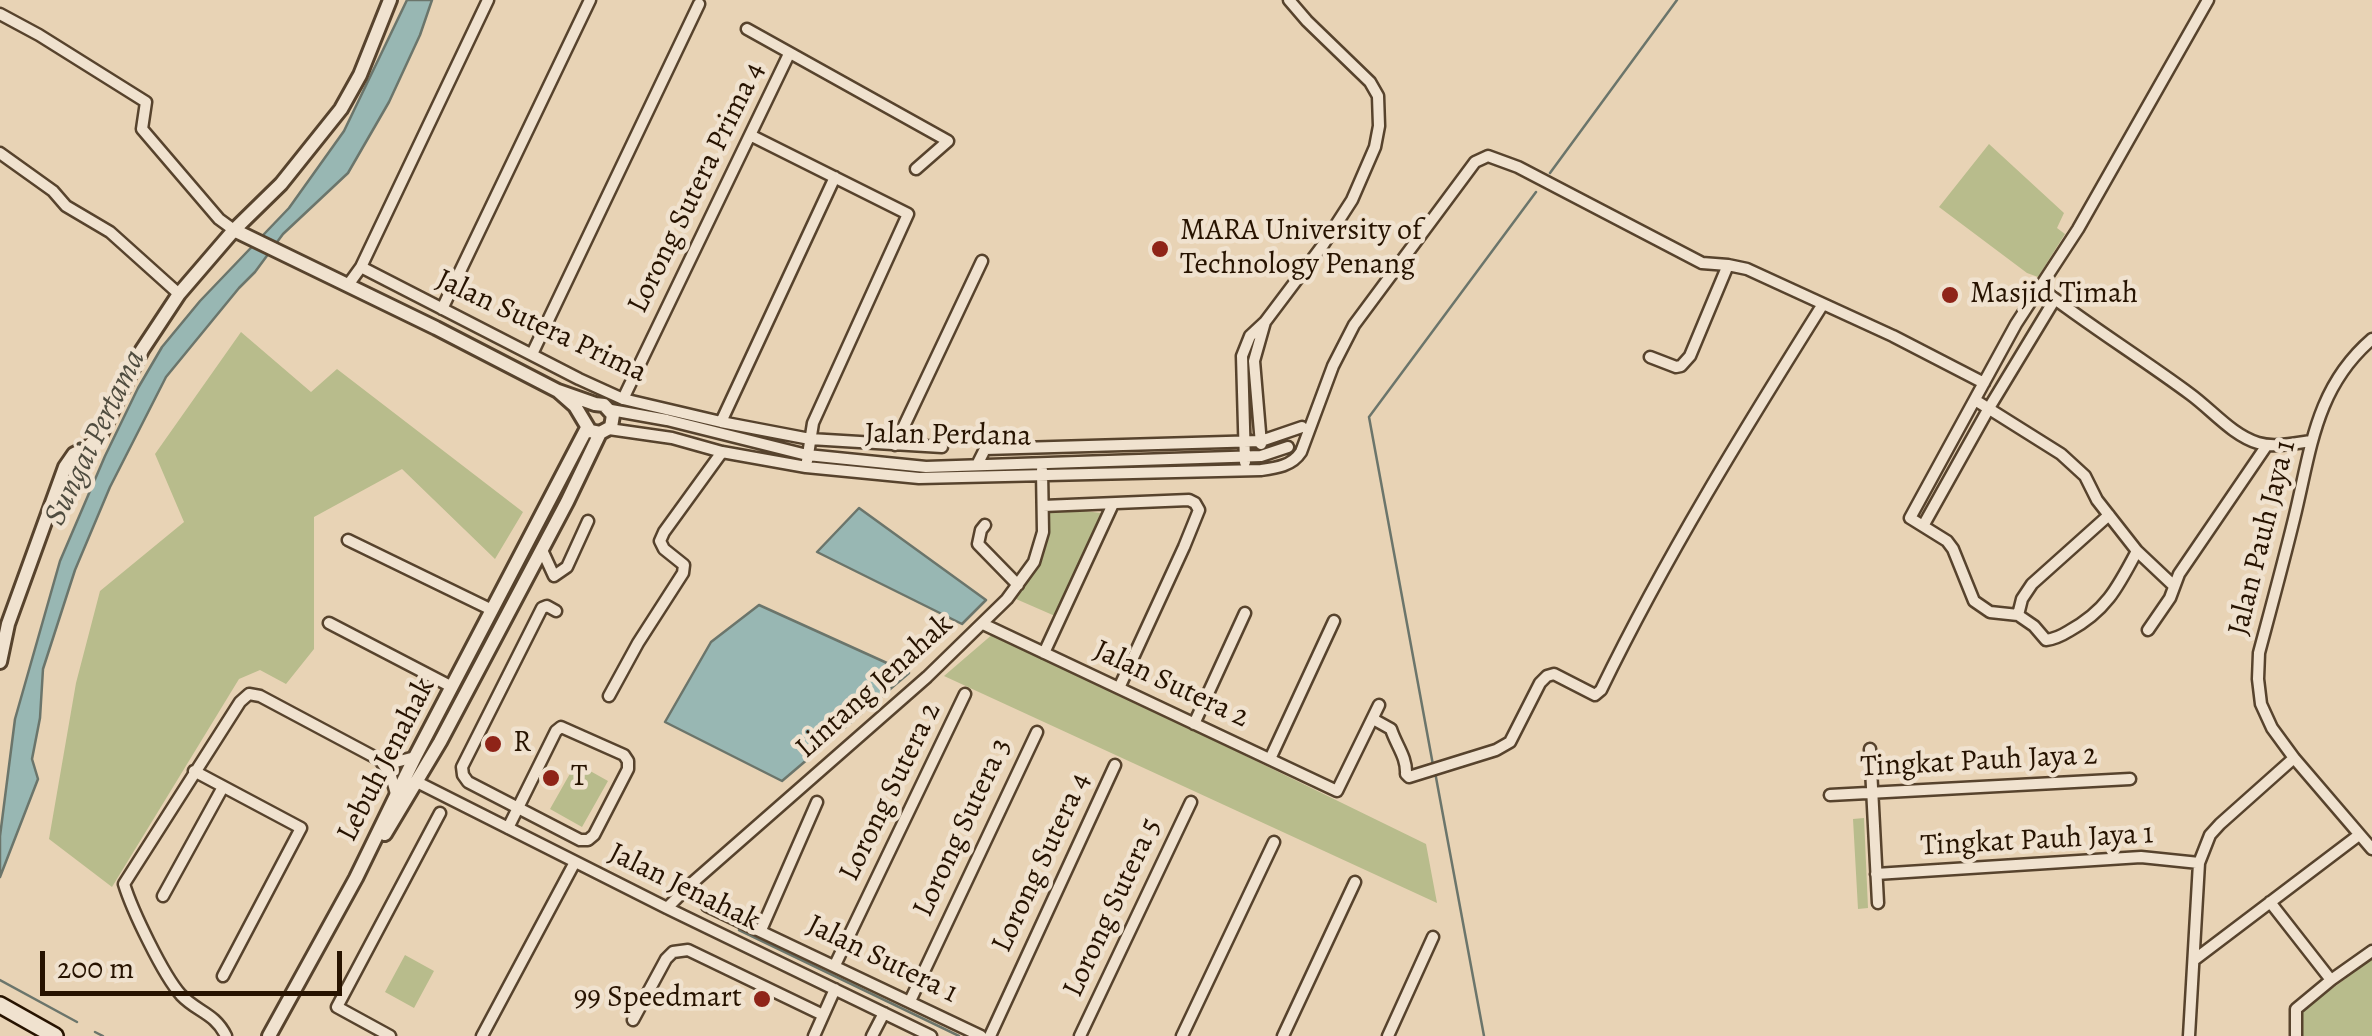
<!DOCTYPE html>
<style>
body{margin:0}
#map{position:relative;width:2372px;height:1036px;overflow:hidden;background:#e8d3b5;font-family:Alegreya,serif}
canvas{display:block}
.scale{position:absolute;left:40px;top:951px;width:302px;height:45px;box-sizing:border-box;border:5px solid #271300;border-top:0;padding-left:12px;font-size:30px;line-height:35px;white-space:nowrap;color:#271300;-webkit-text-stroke:8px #f0e2cf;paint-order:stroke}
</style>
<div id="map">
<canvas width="2372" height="1036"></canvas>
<div class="scale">200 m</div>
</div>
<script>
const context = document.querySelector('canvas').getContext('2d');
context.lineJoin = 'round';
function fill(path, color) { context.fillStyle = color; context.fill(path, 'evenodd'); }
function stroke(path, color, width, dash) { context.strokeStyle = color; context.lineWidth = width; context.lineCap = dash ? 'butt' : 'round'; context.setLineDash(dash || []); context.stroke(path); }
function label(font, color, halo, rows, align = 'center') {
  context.font = font + ' Alegreya,serif'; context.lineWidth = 9; context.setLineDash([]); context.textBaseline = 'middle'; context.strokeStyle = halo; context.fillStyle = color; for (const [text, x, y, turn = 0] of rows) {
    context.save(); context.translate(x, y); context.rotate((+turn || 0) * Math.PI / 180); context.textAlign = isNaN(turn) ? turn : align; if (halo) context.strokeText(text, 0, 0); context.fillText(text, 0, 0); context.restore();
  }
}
fill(new Path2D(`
 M 1989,144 L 2064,213 L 2057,228 L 2065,234 L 2038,277 L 2027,273 L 1939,207 Z
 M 241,332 L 311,392 L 337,369 L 523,512 L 495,559 L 402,469 L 314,517 L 314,649 L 286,684 L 260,670 L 239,679 L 112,887 L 49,839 L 76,683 L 100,591 L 184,522 L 155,454 Z
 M 1043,506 L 1101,513 L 1055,616 L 1016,599 L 1034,562 Z
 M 994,633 L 1426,844 L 1437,903 L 944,676 Z
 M 576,763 L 608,781 L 582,827 L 550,809 Z
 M 1864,818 L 1868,908 L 1858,909 L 1853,819 Z
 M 405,955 L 434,971 L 414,1008 L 385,992 Z
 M 2372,959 L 2372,1036 L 2301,1036 L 2302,1011 Z`), '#b8bc8c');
const water = new Path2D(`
 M 407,0 L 432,0 L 420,35 L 389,102 L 348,173 L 283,234 L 255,272 L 239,288 L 166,377 L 110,487 L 75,570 L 43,669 L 40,718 L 32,759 L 38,779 L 0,877 L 0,836 L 15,719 L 60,561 L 105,456 L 138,388 L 162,347 L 200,301 L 289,208 L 344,131 Z
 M 859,508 L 986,600 L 962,624 L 817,552 Z
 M 759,605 L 909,673 L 782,781 L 665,722 L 711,642 Z`);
fill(water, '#98b7b3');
stroke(water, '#6b756b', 2.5);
stroke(new Path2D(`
 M 1550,173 L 1677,0
 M 1433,765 L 1369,417 L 1536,192
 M 1435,772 L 1484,1036
 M 739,930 L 959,1036
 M 0,980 L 77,1022
 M 95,1032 L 103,1036`), '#6b756b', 2.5);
const minor = new Path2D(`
 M 0,14 L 39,35 L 146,102 L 142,129 L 219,219 L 234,230
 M 747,29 L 948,141 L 916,169
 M 750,135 L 908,214 L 813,423 L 807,461
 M 0,153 L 53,191 L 66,206 L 110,232 L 179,294
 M 361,267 L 579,379 L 623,399 L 721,422 L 810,439 L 942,447
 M 348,285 L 361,267 L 488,0
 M 2039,287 C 2088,325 2140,357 2190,394 C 2212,410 2232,435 2258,443 C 2274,448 2295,443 2312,441
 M 442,309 L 590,0
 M 2372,339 C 2315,388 2311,450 2294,519 C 2283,564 2271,608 2259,653 L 2258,679 L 2261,704 L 2272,728 L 2294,758 L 2372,849
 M 532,354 L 699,4
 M 1650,357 L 1676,367 L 1681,366 L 1690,356 L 1728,265
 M 623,399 L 789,54
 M 1975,400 L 2061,454 L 2085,476 L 2097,500 L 2137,551 L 2173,585
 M 611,410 L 667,420 L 807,455 L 926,467 L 1261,456 L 1288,447
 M 721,422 L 835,177
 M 609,429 L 672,438 L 722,452 L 806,467 L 919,478 L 1261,470 C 1276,468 1292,466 1301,452 L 1333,366 L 1354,325 L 1475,162 L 1488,156 L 1518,167 L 1702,263 L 1728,265 L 1747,269 L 1893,336 L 1984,383
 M 1261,444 L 1254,361 L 1265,322
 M 895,445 L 982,261
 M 1245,462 L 1242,356 L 1250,336 L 1265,322 L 1323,245 L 1352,200 L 1375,147 L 1379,126 L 1378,96 L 1370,82 L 1307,21 L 1289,0
 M 977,465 L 985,449 L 1261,441 L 1302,427
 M 1043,506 L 1189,500 L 1195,503 L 1199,510 L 1184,547 L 1119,688
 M 985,525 L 981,530 L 978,544 L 1018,585
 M 1923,526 L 1989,408 L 2055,299
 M 348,540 L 492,610
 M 542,550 L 554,576
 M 2137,551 C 2118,587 2106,611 2069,631 C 2061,636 2055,639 2046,640 L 2034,626 L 2018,615 L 1990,612 L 1974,601 L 1953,549 L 1947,541 L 1910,518 L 2016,324 L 2078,229 L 2208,0
 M 554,576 L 567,567 L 588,521
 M 2018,615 L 2022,599 L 2032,584 L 2109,515
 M 329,623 L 452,687
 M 983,624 L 1337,791 L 1379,705
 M 2148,630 L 2170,598 L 2179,574 L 2267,445
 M 1044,653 L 1113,504
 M 609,696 L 638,643 L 683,573 L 684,565 L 664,549 L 660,541 L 664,532 L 722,452
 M 1373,719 L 1391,729 C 1396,745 1407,757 1406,774 L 1409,777 L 1496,750 L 1510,742 L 1540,683 L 1547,676 L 1554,674 L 1595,695 L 1601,690 C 1666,556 1744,430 1823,304
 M 1194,724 L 1245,613
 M 1870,749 L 1878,903
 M 1270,759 L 1334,621
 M 380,760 L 391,776 L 396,794
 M 194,771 L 301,828 L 223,976
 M 417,782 L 667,908 L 931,1036
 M 1830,795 L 2130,779
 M 508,828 L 556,731 L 561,727 L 624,755 L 628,761 L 628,769 L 594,835 L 588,840 L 580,840 L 468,782 L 463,775 L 462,767 L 542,608 L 547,606 L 556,611
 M 1876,874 L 2141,857 L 2199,863
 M 163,896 L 223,787
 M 2270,902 L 2331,980
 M 707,906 L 981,1036
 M 667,908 L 691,884 L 927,677 L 1007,599 L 1034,562 L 1043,532 L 1042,470
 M 761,930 L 817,802
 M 2194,960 L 2359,835
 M 835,965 L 965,694
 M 910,1001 L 1037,732
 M 633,1020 L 666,959 L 673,952 L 688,950 L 823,1015
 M 226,1036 C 215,1013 197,1012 181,995 C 163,975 132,910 124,884 L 240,702 L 249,694 L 260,696 L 380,760 L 392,763 L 415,757
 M 390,1036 L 337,1007 L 440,813
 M 482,1036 L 575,862
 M 814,1036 L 835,989
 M 872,1036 L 884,1013
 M 990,1036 L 1115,765
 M 1080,1036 L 1191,802
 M 1182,1036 L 1274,842
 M 1283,1036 L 1355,882
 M 1388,1036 L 1433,937
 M 2189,1036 L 2199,863 L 2210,835 L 2220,824 L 2294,758
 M 2296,1036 L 2296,1009 L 2331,980 L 2372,951`);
const tertiary = new Path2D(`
 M 234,230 L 436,328 L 558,391 L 595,404 L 604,405 L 613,415 L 611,427 L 600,433 L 590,431 L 575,406 L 558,391
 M 0,662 L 8,624 L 65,467 L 74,454 L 88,447 L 101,434 L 142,350 L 179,294 L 234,230 L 281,184 L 341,109 L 360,75 L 390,0
 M 385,834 L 440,742 L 567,502 L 600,433
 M 269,1036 L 356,878 L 415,757 L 587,428`);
const secondary = new Path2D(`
 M 0,1005 L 55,1036`);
stroke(minor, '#57432d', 15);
stroke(tertiary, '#57432d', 18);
stroke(secondary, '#271300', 20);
stroke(minor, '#f0e2cf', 10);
stroke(tertiary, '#f0e2cf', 12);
stroke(secondary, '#f0e2cf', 15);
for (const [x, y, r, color] of [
 [1160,249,10,"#8f2418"],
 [1950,295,10,"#8f2418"],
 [493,744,10,"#8f2418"],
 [551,778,10,"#8f2418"],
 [762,999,10,"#8f2418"]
]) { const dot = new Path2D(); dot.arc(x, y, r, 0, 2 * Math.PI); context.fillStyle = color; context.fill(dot); stroke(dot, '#f0e2cf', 4); }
label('30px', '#271300', '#f0e2cf', [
 ["Lorong Sutera Prima 4",697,188,-64],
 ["Jalan Sutera Prima",541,327,25],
 ["Jalan Perdana",948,436,1],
 ["Jalan Pauh Jaya 1",2263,538,-76],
 ["Jalan Sutera 2",1171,685,25],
 ["Lintang Jenahak",875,687,-42],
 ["Lebuh Jenahak",387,760,-63],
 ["Tingkat Pauh Jaya 2",1979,762,-3],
 ["Lorong Sutera 2",891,792,-64],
 ["Lorong Sutera 3",963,828,-65],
 ["Tingkat Pauh Jaya 1",2037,841,-3],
 ["Lorong Sutera 4",1042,863,-65],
 ["Jalan Jenahak",684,888,26],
 ["Lorong Sutera 5",1113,908,-65],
 ["Jalan Sutera 1",882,960,26]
]);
label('30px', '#271300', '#f0e2cf', [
 ["MARA University of",1180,232],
 ["Technology Penang",1180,266],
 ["Masjid Timah",1970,295],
 ["R",513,744],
 ["T",571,778],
 ["99 Speedmart",742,999,"right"]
], 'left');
label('italic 32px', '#4f4c3f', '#f0e2cf', [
 ["Sungai Pertama",96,438,-64]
]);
</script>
